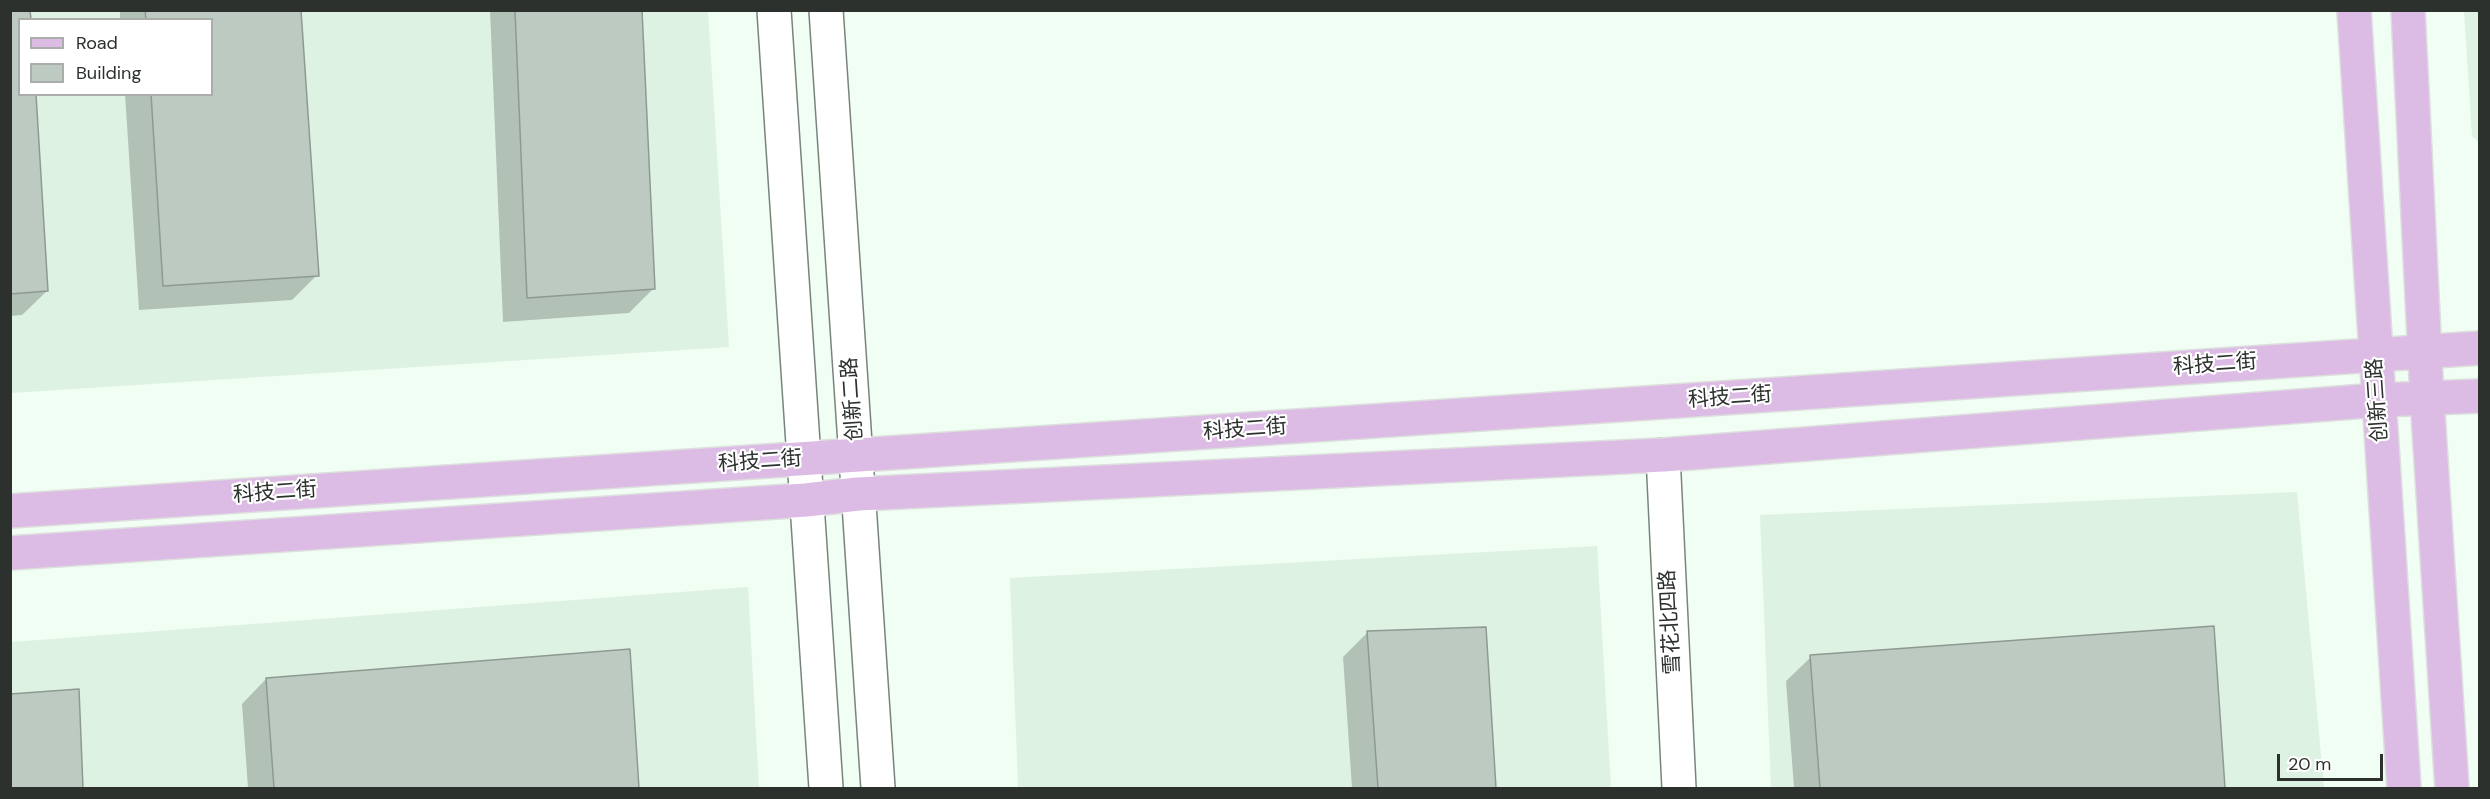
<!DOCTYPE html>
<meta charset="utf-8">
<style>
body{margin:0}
#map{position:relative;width:2490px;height:799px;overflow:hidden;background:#f1fef4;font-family:"DM Sans",sans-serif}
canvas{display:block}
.frame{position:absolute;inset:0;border:12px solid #2c312e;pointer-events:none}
.legend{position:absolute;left:18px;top:18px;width:195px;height:78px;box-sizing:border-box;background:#fff;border:2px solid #abadab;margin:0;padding:8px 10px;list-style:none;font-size:18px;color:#2c312e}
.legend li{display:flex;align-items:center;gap:12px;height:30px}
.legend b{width:30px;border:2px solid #abadab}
.scale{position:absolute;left:2277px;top:754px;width:106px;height:27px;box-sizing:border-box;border:3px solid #2c312e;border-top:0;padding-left:8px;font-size:18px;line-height:21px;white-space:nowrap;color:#2c312e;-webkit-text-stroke:4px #fff;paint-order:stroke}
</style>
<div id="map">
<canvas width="2490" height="799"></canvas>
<div class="frame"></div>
<ul class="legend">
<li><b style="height:8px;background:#dcbbe4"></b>Road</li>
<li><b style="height:16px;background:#bdcac1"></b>Building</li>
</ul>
<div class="scale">20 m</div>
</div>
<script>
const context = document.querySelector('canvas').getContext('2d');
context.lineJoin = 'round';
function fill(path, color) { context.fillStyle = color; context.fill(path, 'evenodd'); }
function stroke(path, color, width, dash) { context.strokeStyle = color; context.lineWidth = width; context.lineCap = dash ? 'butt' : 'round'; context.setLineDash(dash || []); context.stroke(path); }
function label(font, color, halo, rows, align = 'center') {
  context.font = font + ' "DM Sans","Noto Sans SC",sans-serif'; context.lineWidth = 4.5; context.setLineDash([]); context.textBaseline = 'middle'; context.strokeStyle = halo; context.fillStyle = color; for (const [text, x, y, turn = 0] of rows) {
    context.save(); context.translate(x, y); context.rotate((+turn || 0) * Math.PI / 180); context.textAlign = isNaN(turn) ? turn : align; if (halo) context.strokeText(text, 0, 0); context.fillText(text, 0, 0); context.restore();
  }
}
fill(new Path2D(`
 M 11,11 L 708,11 L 729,347 L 11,393 ZM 20,20 L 212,20 L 212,94 L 20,94 Z
 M 2464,11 L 2479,11 L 2479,142 L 2472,136 Z
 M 2297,492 L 2324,788 L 1771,788 L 1760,515 Z
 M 1597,546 L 1611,788 L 1018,788 L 1010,578 Z
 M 748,587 L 759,788 L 11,788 L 11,642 Z`), '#def2e3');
fill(new Path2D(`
 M 10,10 L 20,20 L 20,94 L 47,291 L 22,315 L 10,316 Z
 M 120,10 L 300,10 L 317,275 L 292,300 L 139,310 L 125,94 L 212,94 L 212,20 L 120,20 Z
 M 490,10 L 640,10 L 654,288 L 629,313 L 503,322 Z
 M 1484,628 L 1494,788 L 1352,788 L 1343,657 L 1368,632 Z
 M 2212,628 L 2224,788 L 1794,788 L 1786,681 L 1811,657 Z
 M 628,650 L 638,788 L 248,788 L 242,704 L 266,679 Z
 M 78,691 L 81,788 L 10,788 L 10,695 Z`), '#0003');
const building = new Path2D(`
 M 10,10 L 30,10 L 31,20 L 20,20 L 20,94 L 36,94 L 48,291 L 10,294 Z
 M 145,10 L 301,10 L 319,276 L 163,286 L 151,94 L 212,94 L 212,20 L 146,20 Z
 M 515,10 L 642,10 L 655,289 L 527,298 Z
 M 2214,626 L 2225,788 L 1820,788 L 1810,655 Z
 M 1486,627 L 1496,788 L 1378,788 L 1367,631 Z
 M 630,649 L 639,788 L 274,788 L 266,678 Z
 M 79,689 L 83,788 L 10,788 L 10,694 Z`);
fill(building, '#bdcac1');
stroke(building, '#8e9a91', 1.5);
const minor = new Path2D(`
 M 774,10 L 826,788
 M 826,10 L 878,788
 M 1663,455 L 1679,788`);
const major = new Path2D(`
 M 2354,10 L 2404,788
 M 2408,10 L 2427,398 L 2452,788
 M 10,511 L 2480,348
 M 10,553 L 806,500 L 858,494 L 1663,455 L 2379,400 L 2480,396`);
stroke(minor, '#79857c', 36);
stroke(major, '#dddede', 36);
stroke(minor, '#fff', 33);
stroke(major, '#dcbbe4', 33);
label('21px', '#2c312e', '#fff', [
 ["科技二街",2215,365,-4],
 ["科技二街",1730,398,-4],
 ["创新二路",853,399,-94],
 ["创新三路",2378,400,-94],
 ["科技二街",1245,430,-4],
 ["科技二街",760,462,-4],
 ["科技二街",275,493,-4],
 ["雪花北四路",1671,622,-93]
]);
</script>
